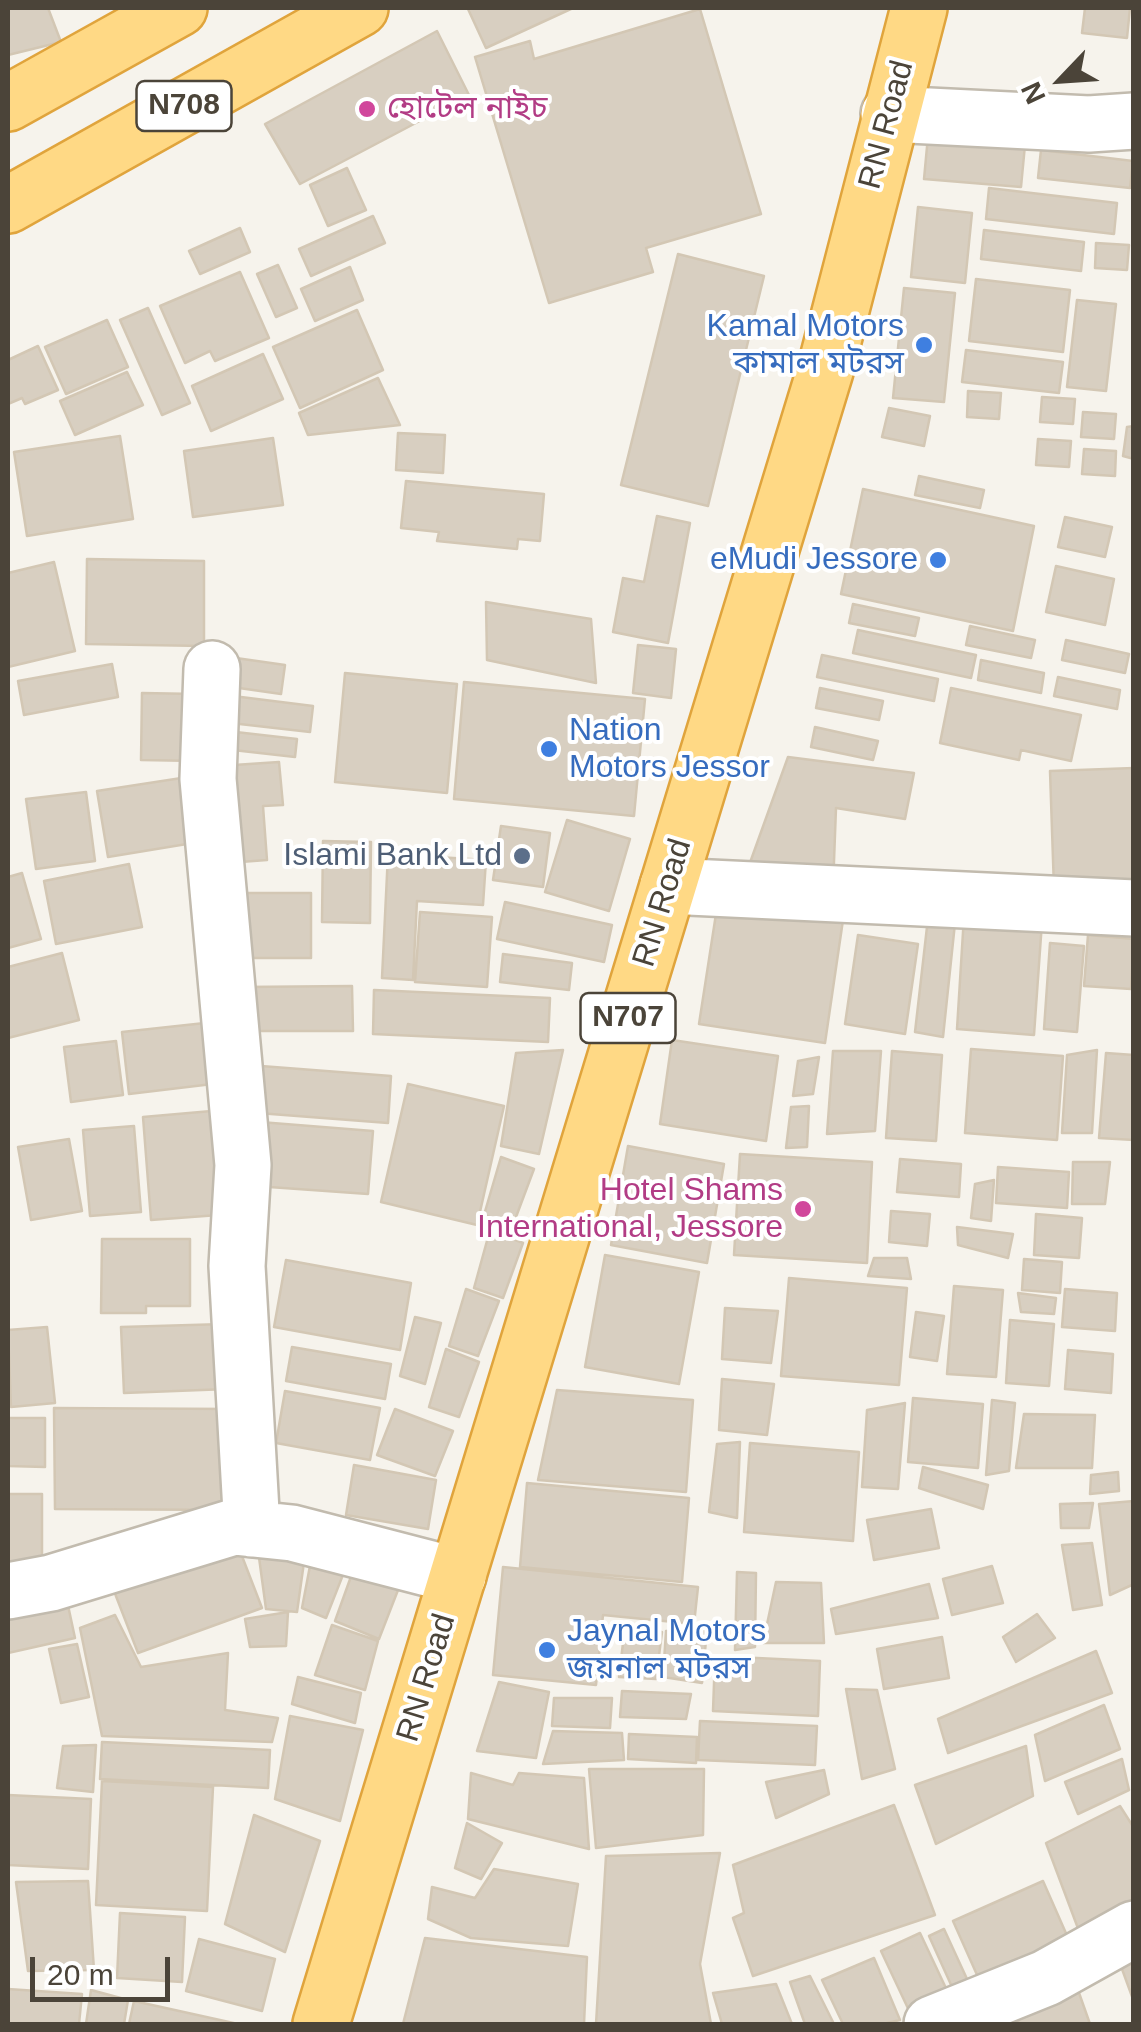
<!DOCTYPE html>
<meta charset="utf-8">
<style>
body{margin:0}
#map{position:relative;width:1141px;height:2032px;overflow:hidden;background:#f6f3ec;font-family:Helvetica,sans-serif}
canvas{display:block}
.frame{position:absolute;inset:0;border:10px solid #4b4439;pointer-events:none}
.north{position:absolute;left:1011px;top:30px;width:100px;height:100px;-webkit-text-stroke:8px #fff;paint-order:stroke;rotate:245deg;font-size:28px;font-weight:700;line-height:40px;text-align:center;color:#4b4439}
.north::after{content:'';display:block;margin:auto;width:35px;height:45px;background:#4b4439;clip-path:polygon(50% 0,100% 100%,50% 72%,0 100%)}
.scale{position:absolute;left:30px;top:1957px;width:140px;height:45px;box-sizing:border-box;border:5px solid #4b4439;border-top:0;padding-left:12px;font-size:30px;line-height:35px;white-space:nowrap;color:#4b4439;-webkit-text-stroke:8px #fff;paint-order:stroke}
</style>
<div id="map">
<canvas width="1141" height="2032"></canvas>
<div class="frame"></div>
<div class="north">N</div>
<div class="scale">20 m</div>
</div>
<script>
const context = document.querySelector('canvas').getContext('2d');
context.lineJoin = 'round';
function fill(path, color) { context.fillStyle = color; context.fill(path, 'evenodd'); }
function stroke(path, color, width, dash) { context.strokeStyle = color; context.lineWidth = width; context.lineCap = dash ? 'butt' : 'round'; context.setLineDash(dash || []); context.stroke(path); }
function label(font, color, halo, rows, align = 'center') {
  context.font = font + ' Helvetica,"Noto Sans Bengali",sans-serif'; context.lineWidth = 8; context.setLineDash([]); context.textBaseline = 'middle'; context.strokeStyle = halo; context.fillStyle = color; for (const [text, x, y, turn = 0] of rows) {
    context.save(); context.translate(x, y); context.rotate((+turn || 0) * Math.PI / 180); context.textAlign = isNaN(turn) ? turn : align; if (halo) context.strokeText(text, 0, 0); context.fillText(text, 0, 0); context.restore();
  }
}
const building = new Path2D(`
 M 8,8 L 48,8 L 61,42 L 8,55 Z
 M 472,8 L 573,8 L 486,48 L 468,9 Z
 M 1085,8 L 1130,8 L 1127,38 L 1082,33 Z
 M 700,9 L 761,214 L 646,248 L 653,272 L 549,303 L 475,57 L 530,41 L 534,59 Z
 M 437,31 L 469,95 L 300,184 L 265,124 Z
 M 928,136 L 1025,145 L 1021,187 L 924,179 Z
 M 1041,150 L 1133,161 L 1130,188 L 1038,178 Z
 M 347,168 L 366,210 L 328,226 L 310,185 Z
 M 989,188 L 1117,203 L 1114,234 L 986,219 Z
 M 918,207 L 972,213 L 965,283 L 911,277 Z
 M 373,216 L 385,243 L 311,276 L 299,249 Z
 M 240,228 L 250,252 L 200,274 L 189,251 Z
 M 984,230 L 1084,242 L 1081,271 L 981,259 Z
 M 1096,243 L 1129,245 L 1127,270 L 1095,268 Z
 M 678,254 L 764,276 L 708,506 L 621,485 Z
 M 278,265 L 297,308 L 276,317 L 257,274 Z
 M 350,267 L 363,300 L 315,321 L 301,289 Z
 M 240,272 L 269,338 L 215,361 L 210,351 L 185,363 L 160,306 Z
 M 976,279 L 1070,290 L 1063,352 L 969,341 Z
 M 904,288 L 955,293 L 944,402 L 893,398 Z
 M 1077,300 L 1116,304 L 1106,391 L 1067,387 Z
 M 148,308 L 190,403 L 162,415 L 120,320 Z
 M 357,310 L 383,370 L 300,408 L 273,347 Z
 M 107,320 L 128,367 L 66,394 L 45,347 Z
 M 38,346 L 58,390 L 25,404 L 22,398 L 8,404 L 8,360 Z
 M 966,350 L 1063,362 L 1059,393 L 962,382 Z
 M 263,354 L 283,399 L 211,431 L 192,386 Z
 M 127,372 L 143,405 L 75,435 L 60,401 Z
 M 378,378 L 400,425 L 308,435 L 299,413 Z
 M 968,391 L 1001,393 L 999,419 L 967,417 Z
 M 1042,397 L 1075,399 L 1073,424 L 1040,422 Z
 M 889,408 L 930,416 L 924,446 L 882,437 Z
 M 1083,412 L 1116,414 L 1114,439 L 1081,437 Z
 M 1134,426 L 1134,459 L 1123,456 L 1127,427 Z
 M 398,433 L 445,435 L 443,473 L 396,470 Z
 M 120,436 L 133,519 L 27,536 L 14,452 Z
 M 273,438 L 283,505 L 193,517 L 184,451 Z
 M 1038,439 L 1071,441 L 1069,467 L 1036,465 Z
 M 1084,449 L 1116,451 L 1115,476 L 1082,474 Z
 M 919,476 L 984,490 L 980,508 L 915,495 Z
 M 406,481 L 544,494 L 540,541 L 518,539 L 517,549 L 437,541 L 439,532 L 401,528 Z
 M 863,489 L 1034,526 L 1013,631 L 841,594 Z
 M 657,516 L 690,523 L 668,643 L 613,632 L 623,578 L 644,582 Z
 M 1065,517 L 1112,527 L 1105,557 L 1058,547 Z
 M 87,559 L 204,561 L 204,646 L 86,644 Z
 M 54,562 L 75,651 L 8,667 L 8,573 Z
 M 1056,566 L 1114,579 L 1105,625 L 1046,612 Z
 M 486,602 L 591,619 L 596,683 L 487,660 Z
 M 853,604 L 919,618 L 915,636 L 849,623 Z
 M 970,626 L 1035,640 L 1031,658 L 966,645 Z
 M 858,630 L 976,655 L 971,678 L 853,653 Z
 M 1066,640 L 1129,654 L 1125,673 L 1062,660 Z
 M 638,645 L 676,649 L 671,698 L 633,693 Z
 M 822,655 L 938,679 L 934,701 L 817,677 Z
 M 229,657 L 285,665 L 281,694 L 225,686 Z
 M 981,660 L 1044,673 L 1041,693 L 978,680 Z
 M 112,664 L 118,697 L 24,715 L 18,681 Z
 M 345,673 L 457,684 L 447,793 L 335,782 Z
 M 1058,677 L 1120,690 L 1117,709 L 1054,696 Z
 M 464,682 L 645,699 L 634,816 L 454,799 Z
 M 820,688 L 883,701 L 879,720 L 816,708 Z
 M 951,688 L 1081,715 L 1071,761 L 1021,750 L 1019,760 L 940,743 Z
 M 142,693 L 197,694 L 196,761 L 141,760 Z
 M 225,695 L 313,706 L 310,732 L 222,722 Z
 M 815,727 L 878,741 L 873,760 L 811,747 Z
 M 227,731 L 297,739 L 295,757 L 224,749 Z
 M 788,757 L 914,773 L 905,819 L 836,808 L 833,888 L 747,871 Z
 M 279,762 L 283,805 L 263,806 L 267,860 L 227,863 L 219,766 Z
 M 1134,768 L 1134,886 L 1054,889 L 1050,771 Z
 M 188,777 L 199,842 L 108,857 L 97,791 Z
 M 86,792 L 95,861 L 36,869 L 26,799 Z
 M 567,820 L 630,839 L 609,911 L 545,892 Z
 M 501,826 L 550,833 L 543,887 L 493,880 Z
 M 323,841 L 371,842 L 370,923 L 322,922 Z
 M 388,854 L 486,860 L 483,905 L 417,901 L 413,980 L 382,978 Z
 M 129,864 L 142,927 L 56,944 L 44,881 Z
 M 22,873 L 41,939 L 8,948 L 8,877 Z
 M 232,893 L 311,893 L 311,958 L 233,958 Z
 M 718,901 L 843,920 L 825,1043 L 699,1024 Z
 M 505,902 L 612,925 L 604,962 L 497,939 Z
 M 420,912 L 492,917 L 487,987 L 415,982 Z
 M 964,916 L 1042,922 L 1034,1035 L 957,1029 Z
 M 955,923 L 943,1037 L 915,1032 L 927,927 Z
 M 858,935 L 918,944 L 905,1034 L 845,1024 Z
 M 1088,935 L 1134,939 L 1131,989 L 1084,986 Z
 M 1050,943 L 1084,946 L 1077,1032 L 1044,1029 Z
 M 62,953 L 79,1020 L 8,1038 L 8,967 Z
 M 503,954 L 572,963 L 569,990 L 500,982 Z
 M 352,986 L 353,1031 L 243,1031 L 242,987 Z
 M 374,990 L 550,998 L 548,1042 L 373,1034 Z
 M 214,1022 L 221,1083 L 129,1094 L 122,1032 Z
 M 672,1040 L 778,1056 L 766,1141 L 660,1124 Z
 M 116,1041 L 123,1095 L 71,1102 L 64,1047 Z
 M 971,1049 L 1063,1056 L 1057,1140 L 965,1133 Z
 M 563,1050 L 539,1154 L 501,1146 L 516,1053 Z
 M 1097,1050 L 1092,1133 L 1062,1133 L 1067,1055 Z
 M 833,1051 L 881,1051 L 875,1131 L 827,1134 Z
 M 892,1051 L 942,1055 L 936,1141 L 886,1138 Z
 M 1106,1053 L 1134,1055 L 1134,1140 L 1099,1138 Z
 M 819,1057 L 813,1094 L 793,1096 L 798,1061 Z
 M 261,1066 L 391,1076 L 388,1123 L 258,1113 Z
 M 408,1084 L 504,1106 L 477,1225 L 381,1202 Z
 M 809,1106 L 807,1147 L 786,1148 L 791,1107 Z
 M 223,1110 L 232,1214 L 151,1220 L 143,1117 Z
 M 260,1122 L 373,1131 L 368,1194 L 255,1186 Z
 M 134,1126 L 141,1212 L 90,1216 L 83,1130 Z
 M 69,1139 L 82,1211 L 31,1220 L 18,1147 Z
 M 628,1146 L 724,1164 L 707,1263 L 611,1245 Z
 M 740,1154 L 872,1162 L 867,1263 L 734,1255 Z
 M 501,1157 L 534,1169 L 513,1225 L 484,1215 Z
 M 900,1159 L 961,1164 L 959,1197 L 897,1192 Z
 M 1073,1162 L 1110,1162 L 1105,1204 L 1072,1204 Z
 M 998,1167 L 1069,1172 L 1067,1208 L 996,1203 Z
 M 994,1180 L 991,1221 L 971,1218 L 975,1184 Z
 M 891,1211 L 930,1214 L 927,1246 L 889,1242 Z
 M 1036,1214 L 1082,1218 L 1079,1258 L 1034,1255 Z
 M 957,1227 L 1013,1234 L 1008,1258 L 958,1245 Z
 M 490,1230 L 523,1243 L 503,1298 L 474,1288 Z
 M 102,1239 L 190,1239 L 190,1306 L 146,1306 L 146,1313 L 101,1313 Z
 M 605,1255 L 699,1272 L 679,1384 L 585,1367 Z
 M 874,1258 L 907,1258 L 911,1279 L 868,1276 Z
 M 1024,1259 L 1062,1262 L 1060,1293 L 1022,1290 Z
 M 286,1260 L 411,1283 L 400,1350 L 274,1327 Z
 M 789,1278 L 907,1288 L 899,1385 L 781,1376 Z
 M 954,1286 L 1003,1290 L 996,1377 L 947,1374 Z
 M 466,1289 L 499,1301 L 478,1356 L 449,1346 Z
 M 1065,1289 L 1117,1293 L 1115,1331 L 1062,1327 Z
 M 1018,1293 L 1056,1298 L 1054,1314 L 1021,1312 Z
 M 725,1308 L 778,1311 L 771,1363 L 722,1359 Z
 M 916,1312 L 944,1316 L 937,1361 L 910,1357 Z
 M 415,1317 L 441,1323 L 425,1384 L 400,1376 Z
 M 1010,1320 L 1054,1324 L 1049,1386 L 1006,1383 Z
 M 225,1324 L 228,1389 L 124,1393 L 121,1327 Z
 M 47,1327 L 55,1403 L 11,1407 L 8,1330 Z
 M 292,1347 L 391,1364 L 385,1399 L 286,1381 Z
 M 446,1349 L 479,1362 L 459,1417 L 429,1407 Z
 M 1068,1350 L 1113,1354 L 1111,1393 L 1065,1389 Z
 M 722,1379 L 774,1384 L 767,1435 L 719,1430 Z
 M 557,1390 L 693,1400 L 686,1492 L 538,1480 Z
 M 285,1391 L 380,1408 L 370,1460 L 276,1443 Z
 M 913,1398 L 983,1404 L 978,1468 L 908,1462 Z
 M 992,1400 L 1015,1403 L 1009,1471 L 986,1475 Z
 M 905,1403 L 898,1489 L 862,1487 L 867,1410 Z
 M 54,1408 L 233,1409 L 234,1510 L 55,1509 Z
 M 395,1409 L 453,1431 L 435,1476 L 377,1455 Z
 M 1024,1414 L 1095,1415 L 1092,1468 L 1016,1468 Z
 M 8,1418 L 45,1418 L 45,1467 L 8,1466 Z
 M 740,1442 L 737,1518 L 709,1512 L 717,1444 Z
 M 750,1443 L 859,1452 L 853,1541 L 744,1532 Z
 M 354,1465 L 436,1480 L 428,1529 L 346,1515 Z
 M 923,1467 L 988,1485 L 983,1509 L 919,1488 Z
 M 1118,1472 L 1119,1491 L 1090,1494 L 1091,1475 Z
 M 527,1483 L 689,1498 L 682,1582 L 520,1567 Z
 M 8,1494 L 42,1494 L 42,1562 L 8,1561 Z
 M 1134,1501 L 1134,1584 L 1110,1595 L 1099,1504 Z
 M 1093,1503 L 1089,1528 L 1061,1528 L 1060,1504 Z
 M 931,1509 L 939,1548 L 874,1560 L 867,1520 Z
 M 1092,1543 L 1102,1605 L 1073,1610 L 1062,1545 Z
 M 258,1550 L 305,1555 L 297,1612 L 266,1609 Z
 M 313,1550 L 348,1562 L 326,1618 L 302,1608 Z
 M 240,1551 L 262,1608 L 138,1653 L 114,1591 Z
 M 358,1557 L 405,1572 L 379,1639 L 335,1621 Z
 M 992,1566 L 1003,1603 L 952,1615 L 943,1579 Z
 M 503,1567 L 698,1587 L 694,1624 L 603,1615 L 596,1685 L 493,1675 Z
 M 737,1572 L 756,1573 L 755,1647 L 735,1650 Z
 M 776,1582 L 821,1583 L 824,1643 L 763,1643 Z
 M 929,1584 L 938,1618 L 836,1634 L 831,1609 Z
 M 66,1596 L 75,1638 L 8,1653 L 8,1605 Z
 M 288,1612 L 286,1646 L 250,1647 L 245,1619 Z
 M 1037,1614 L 1055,1638 L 1016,1662 L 1003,1637 Z
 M 115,1615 L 141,1667 L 228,1653 L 225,1710 L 278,1718 L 272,1742 L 102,1736 L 80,1628 Z
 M 332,1625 L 378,1641 L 365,1690 L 315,1675 Z
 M 625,1626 L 662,1632 L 656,1679 L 619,1677 Z
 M 707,1630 L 702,1683 L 663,1677 L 666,1631 Z
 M 942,1637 L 949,1678 L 884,1689 L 877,1649 Z
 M 77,1644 L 89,1697 L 61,1703 L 49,1649 Z
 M 1096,1651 L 1112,1693 L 948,1753 L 938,1719 Z
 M 715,1656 L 820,1661 L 818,1716 L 713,1711 Z
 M 298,1677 L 361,1693 L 355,1723 L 292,1704 Z
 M 499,1682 L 549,1692 L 536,1758 L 477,1751 Z
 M 846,1689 L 877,1690 L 895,1769 L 862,1779 Z
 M 622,1691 L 691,1694 L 686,1719 L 620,1717 Z
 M 554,1698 L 612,1698 L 610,1728 L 552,1726 Z
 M 1104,1705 L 1120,1749 L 1045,1781 L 1035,1735 Z
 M 290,1716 L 363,1730 L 340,1821 L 275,1799 Z
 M 700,1721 L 817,1726 L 815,1765 L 698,1760 Z
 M 553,1731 L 622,1733 L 624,1760 L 543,1764 Z
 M 629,1734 L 697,1737 L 696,1763 L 628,1759 Z
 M 102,1742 L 270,1750 L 268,1788 L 100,1779 Z
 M 96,1745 L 93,1792 L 57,1788 L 63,1746 Z
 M 1026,1746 L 1033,1796 L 936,1844 L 915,1785 Z
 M 1122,1759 L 1129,1790 L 1078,1814 L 1065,1782 Z
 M 589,1769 L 704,1769 L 703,1835 L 596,1848 Z
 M 824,1770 L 829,1794 L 776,1818 L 766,1782 Z
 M 471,1773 L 513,1785 L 519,1773 L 584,1778 L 589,1849 L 468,1819 Z
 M 102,1781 L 213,1787 L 207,1911 L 96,1905 Z
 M 8,1795 L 91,1799 L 88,1869 L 8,1865 Z
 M 894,1805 L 935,1915 L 753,1976 L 733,1918 L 744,1913 L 733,1865 Z
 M 1120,1806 L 1134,1828 L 1134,1918 L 1085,1947 L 1046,1843 Z
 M 254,1815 L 320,1841 L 285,1952 L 225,1924 Z
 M 467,1823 L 502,1843 L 481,1879 L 455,1868 Z
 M 720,1853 L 700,1964 L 711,2024 L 596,2024 L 606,1856 Z
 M 494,1869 L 578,1884 L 568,1946 L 471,1938 L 428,1919 L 432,1887 L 475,1898 Z
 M 88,1881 L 94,1970 L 28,1971 L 16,1882 Z
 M 1043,1881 L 1076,1956 L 986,1995 L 953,1921 Z
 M 120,1913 L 185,1917 L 182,1982 L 117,1978 Z
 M 944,1929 L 973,1992 L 957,1998 L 929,1936 Z
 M 920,1933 L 952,2001 L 913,2019 L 881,1951 Z
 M 425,1938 L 587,1957 L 584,2024 L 403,2024 Z
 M 199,1939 L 275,1959 L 262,2011 L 186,1991 Z
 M 1134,1953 L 1134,2002 L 1118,1958 Z
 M 874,1958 L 900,2020 L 883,2024 L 843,2024 L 822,1980 Z
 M 810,1976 L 834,2024 L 805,2024 L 790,1982 Z
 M 776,1984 L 792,2024 L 722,2024 L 713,1993 Z
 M 8,1989 L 82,1994 L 79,2024 L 8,2024 Z
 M 91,1990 L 128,2000 L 124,2024 L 86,2024 Z
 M 1078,1990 L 1090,2024 L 1019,2024 L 1014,2012 Z
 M 134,2001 L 238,2024 L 129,2024 Z`);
fill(building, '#d8cfc1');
stroke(building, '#d3c7b4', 2.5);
const minor = new Path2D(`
 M 889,114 L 1089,124 L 1134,121
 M 212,669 L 208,779 L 243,1165 L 237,1266 L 252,1529
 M 668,886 L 1134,908
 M 8,1591 L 51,1583 L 234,1527 L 292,1533 L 458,1576
 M 932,2024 L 1046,1978 L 1134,1929`);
const trunk = new Path2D(`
 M 8,103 L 179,8
 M 8,205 L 360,8
 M 321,2024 L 825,371 L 919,8`);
stroke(minor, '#c2bbae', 60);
stroke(trunk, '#e0a43c', 60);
stroke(minor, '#fff', 55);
stroke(trunk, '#ffd985', 55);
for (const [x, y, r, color] of [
 [367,109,10,"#d1479c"],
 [924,345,10,"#3f7fe0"],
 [938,560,10,"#3f7fe0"],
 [549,749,10,"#3f7fe0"],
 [522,856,10,"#5c6f8a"],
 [803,1209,10,"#d1479c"],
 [547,1650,10,"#3f7fe0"]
]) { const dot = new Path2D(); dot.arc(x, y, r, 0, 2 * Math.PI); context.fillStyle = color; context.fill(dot); stroke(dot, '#fff', 4); }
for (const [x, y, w] of [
 [184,106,95],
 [628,1018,95]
]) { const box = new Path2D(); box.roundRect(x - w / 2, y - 25, w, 50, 8); context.fillStyle = '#fff'; context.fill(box); stroke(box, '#4b4439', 2.5); }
label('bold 30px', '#4b4439', null, [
 ["N708",184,106],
 ["N707",628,1018]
]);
label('32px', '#b23c85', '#fff', [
 ["হোটেল নাইচ",387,109],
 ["Hotel Shams",783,1191,"right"],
 ["International, Jessore",783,1228,"right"]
], 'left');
label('32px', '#4b4439', '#fff', [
 ["RN Road",887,125,-75],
 ["RN Road",663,903,-73],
 ["RN Road",427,1678,-73]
]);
label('32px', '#366cbe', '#fff', [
 ["Kamal Motors",904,327],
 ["কামাল মটরস",904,364],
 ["eMudi Jessore",918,560],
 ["Nation",569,731,"left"],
 ["Motors Jessor",569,768,"left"],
 ["Jaynal Motors",567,1632,"left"],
 ["জয়নাল মটরস",567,1669,"left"]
], 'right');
label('32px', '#4e5e75', '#fff', [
 ["Islami Bank Ltd",502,856]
], 'right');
</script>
